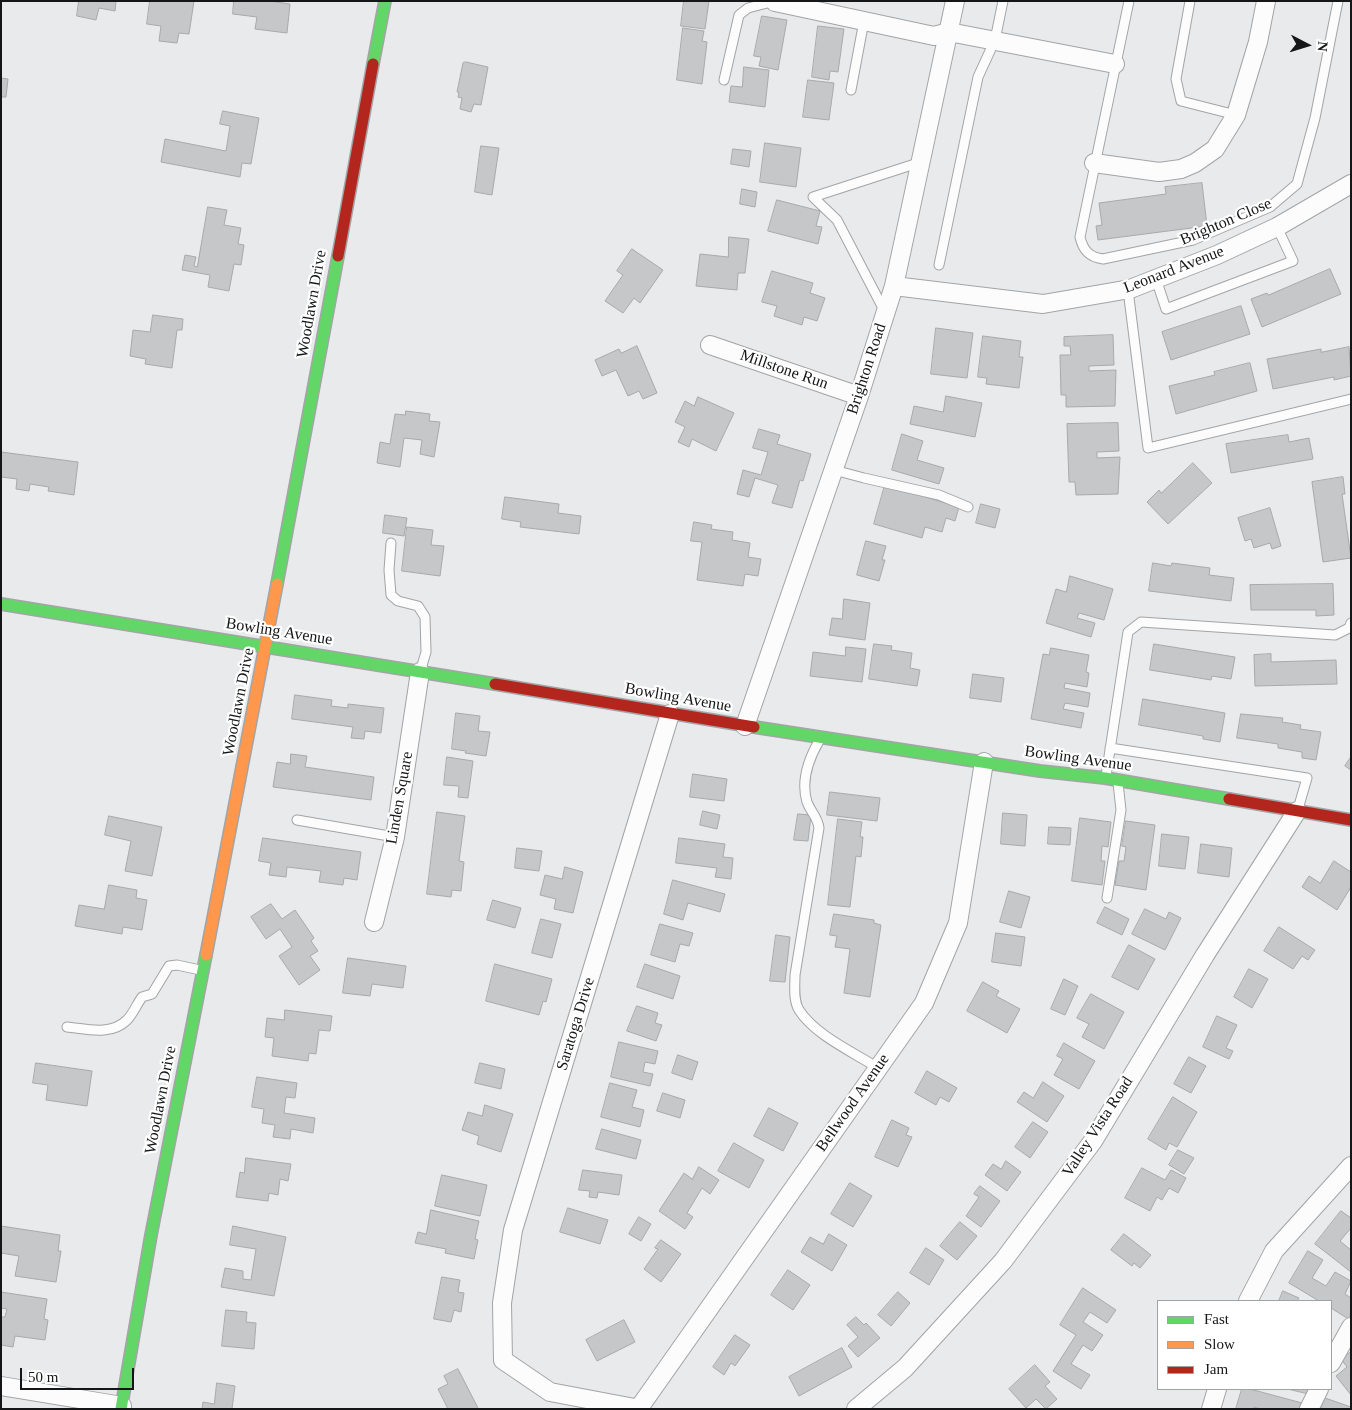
<!DOCTYPE html>
<style>
body{margin:0}
#map{position:relative;width:1352px;height:1410px;overflow:hidden;background:#e8eaec;font-family:Georgia,serif}
canvas{display:block}
.frame{position:absolute;inset:0;border:2px solid #151617;pointer-events:none}
.legend{position:absolute;left:1157px;top:1300px;width:175px;height:90px;box-sizing:border-box;background:#fff;border:1px solid #a1a2a2;margin:0;padding:6px 9px;list-style:none;font-size:15px;color:#151617}
.legend li{display:flex;align-items:center;gap:10px;height:25px}
.legend b{width:25px;border:1px solid #a1a2a2}
.north{position:absolute;left:1282px;top:20px;width:50px;height:50px;-webkit-text-stroke:4px #fff;paint-order:stroke;rotate:95deg;font-size:14px;font-weight:700;line-height:20px;text-align:center;color:#151617}
.north::after{content:'';display:block;margin:auto;width:18px;height:22px;background:#151617;clip-path:polygon(50% 0,100% 100%,50% 72%,0 100%)}
.scale{position:absolute;left:20px;top:1368px;width:114px;height:22px;box-sizing:border-box;border:2px solid #151617;border-top:0;padding-left:6px;font-size:15px;line-height:18px;white-space:nowrap;color:#151617;-webkit-text-stroke:4px #fff;paint-order:stroke}
</style>
<div id="map">
<canvas width="1352" height="1410"></canvas>
<div class="frame"></div>
<ul class="legend">
<li><b style="height:6px;background:#63d668"></b>Fast</li>
<li><b style="height:6px;background:#ff974d"></b>Slow</li>
<li><b style="height:6px;background:#b3261e"></b>Jam</li>
</ul>
<div class="north">N</div>
<div class="scale">50 m</div>
</div>
<script>
const context = document.querySelector('canvas').getContext('2d');
context.lineJoin = 'round';
function fill(path, color) { context.fillStyle = color; context.fill(path, 'evenodd'); }
function stroke(path, color, width, dash) { context.strokeStyle = color; context.lineWidth = width; context.lineCap = dash ? 'butt' : 'round'; context.setLineDash(dash || []); context.stroke(path); }
function label(font, color, halo, rows, align = 'center') {
  context.font = font + ' Georgia,serif'; context.lineWidth = 4.5; context.setLineDash([]); context.textBaseline = 'middle'; context.strokeStyle = halo; context.fillStyle = color; for (const [text, x, y, turn = 0] of rows) {
    context.save(); context.translate(x, y); context.rotate((+turn || 0) * Math.PI / 180); context.textAlign = isNaN(turn) ? turn : align; if (halo) context.strokeText(text, 0, 0); context.fillText(text, 0, 0); context.restore();
  }
}
const building = new Path2D(`
 M 79,1 L 116,1 L 115,11 L 99,8 L 96,20 L 77,16 Z
 M 150,1 L 194,1 L 189,34 L 179,33 L 177,43 L 159,41 L 161,26 L 147,24 Z
 M 234,1 L 269,1 L 290,4 L 287,33 L 255,29 L 257,17 L 233,14 Z
 M 684,1 L 709,1 L 705,29 L 681,26 Z
 M 762,16 L 787,20 L 778,70 L 759,66 L 761,57 L 754,56 Z
 M 818,26 L 844,29 L 838,72 L 830,71 L 829,80 L 812,77 Z
 M 683,28 L 704,31 L 702,41 L 707,42 L 702,84 L 677,80 Z
 M 466,62 L 488,67 L 481,105 L 474,104 L 471,112 L 460,109 L 462,98 L 458,97 L 459,92 L 457,92 L 463,63 Z
 M 744,67 L 769,70 L 765,107 L 729,102 L 731,86 L 742,87 Z
 M 1,78 L 8,79 L 6,97 L 1,97 Z
 M 808,80 L 834,83 L 829,120 L 803,117 Z
 M 223,111 L 259,118 L 251,164 L 242,163 L 240,177 L 161,162 L 165,139 L 226,151 L 230,126 L 220,124 Z
 M 765,143 L 801,148 L 796,187 L 760,182 Z
 M 481,146 L 499,148 L 492,195 L 475,192 Z
 M 733,149 L 751,151 L 749,167 L 731,164 Z
 M 1202,183 L 1207,226 L 1098,240 L 1096,226 L 1102,225 L 1099,203 L 1166,194 L 1165,187 Z
 M 742,189 L 757,192 L 755,207 L 740,204 Z
 M 777,200 L 820,211 L 816,226 L 822,227 L 818,244 L 768,231 Z
 M 208,207 L 227,210 L 224,225 L 241,228 L 238,244 L 244,245 L 241,265 L 234,264 L 229,291 L 208,287 L 210,275 L 182,270 L 185,255 L 196,257 L 194,266 L 197,267 Z
 M 729,237 L 749,239 L 745,273 L 738,273 L 737,290 L 696,286 L 700,254 L 728,257 Z
 M 632,249 L 663,270 L 640,303 L 634,298 L 623,313 L 605,301 L 623,275 L 617,271 Z
 M 1330,269 L 1341,294 L 1262,327 L 1251,299 L 1267,293 L 1268,295 Z
 M 772,271 L 813,283 L 810,293 L 825,298 L 817,321 L 804,317 L 802,325 L 774,316 L 777,306 L 762,302 Z
 M 1241,306 L 1250,334 L 1171,360 L 1162,332 Z
 M 153,315 L 183,319 L 182,330 L 177,330 L 172,368 L 145,364 L 146,359 L 130,356 L 133,330 L 150,332 Z
 M 936,328 L 973,333 L 967,378 L 931,374 Z
 M 1113,335 L 1114,365 L 1089,366 L 1089,371 L 1116,370 L 1115,406 L 1066,407 L 1066,395 L 1061,395 L 1060,355 L 1071,355 L 1070,346 L 1064,346 L 1064,337 Z
 M 983,336 L 1021,341 L 1019,357 L 1023,357 L 1019,388 L 986,384 L 987,378 L 978,377 Z
 M 637,346 L 657,393 L 643,399 L 639,391 L 628,396 L 616,370 L 602,376 L 595,360 L 619,349 L 621,353 Z
 M 1349,347 L 1351,376 L 1334,380 L 1334,377 L 1273,389 L 1267,359 L 1321,349 L 1321,352 Z
 M 1250,363 L 1257,391 L 1176,414 L 1169,386 L 1215,375 L 1214,372 Z
 M 946,396 L 982,403 L 975,437 L 910,424 L 914,406 L 943,412 Z
 M 698,397 L 734,413 L 716,451 L 692,439 L 689,447 L 678,442 L 685,427 L 675,422 L 685,401 L 694,406 Z
 M 406,411 L 430,414 L 429,421 L 440,422 L 434,457 L 420,454 L 422,440 L 404,438 L 400,467 L 377,463 L 380,442 L 390,444 L 395,414 L 405,415 Z
 M 1118,423 L 1119,451 L 1097,452 L 1097,458 L 1120,457 L 1118,494 L 1076,495 L 1075,482 L 1069,482 L 1067,424 Z
 M 759,429 L 780,435 L 777,444 L 811,454 L 803,481 L 800,480 L 792,508 L 772,503 L 778,485 L 755,478 L 749,497 L 737,494 L 743,470 L 761,475 L 768,452 L 753,448 Z
 M 902,434 L 923,441 L 917,460 L 944,468 L 939,484 L 892,470 Z
 M 1288,435 L 1289,442 L 1309,438 L 1313,459 L 1231,473 L 1226,444 Z
 M 1,452 L 78,462 L 74,495 L 48,491 L 49,487 L 30,484 L 29,491 L 16,489 L 17,479 L 1,477 Z
 M 1193,463 L 1212,483 L 1168,524 L 1147,502 L 1159,490 L 1161,493 Z
 M 1343,477 L 1345,494 L 1342,494 L 1351,558 L 1323,562 L 1312,482 Z
 M 885,485 L 959,507 L 955,521 L 946,518 L 942,532 L 925,527 L 922,538 L 874,524 Z
 M 505,497 L 559,504 L 558,513 L 581,516 L 579,534 L 520,527 L 521,522 L 502,519 Z
 M 981,504 L 1000,509 L 995,528 L 976,523 Z
 M 1270,508 L 1281,546 L 1272,549 L 1270,543 L 1254,548 L 1251,539 L 1245,541 L 1238,518 Z
 M 385,515 L 407,518 L 404,536 L 383,533 Z
 M 694,522 L 712,525 L 711,529 L 733,532 L 732,540 L 750,543 L 748,557 L 761,559 L 758,576 L 745,574 L 743,586 L 697,580 L 702,542 L 691,541 Z
 M 407,527 L 433,530 L 431,545 L 444,546 L 440,576 L 402,571 Z
 M 866,541 L 886,546 L 882,560 L 885,560 L 879,581 L 857,575 Z
 M 1153,563 L 1171,566 L 1172,563 L 1210,568 L 1209,575 L 1234,578 L 1231,601 L 1149,591 Z
 M 1070,576 L 1113,589 L 1104,620 L 1079,613 L 1077,618 L 1095,623 L 1091,637 L 1046,623 L 1056,589 L 1066,592 Z
 M 1333,584 L 1334,615 L 1316,616 L 1316,610 L 1251,610 L 1250,585 Z
 M 844,599 L 870,603 L 865,640 L 829,635 L 832,618 L 842,619 Z
 M 874,644 L 892,646 L 891,650 L 912,653 L 910,668 L 920,670 L 917,686 L 869,679 Z
 M 1154,644 L 1235,657 L 1231,679 L 1212,676 L 1211,680 L 1150,670 Z
 M 846,647 L 866,649 L 862,682 L 810,676 L 813,652 L 845,656 Z
 M 1051,648 L 1089,655 L 1086,672 L 1089,673 L 1087,687 L 1065,683 L 1064,688 L 1090,693 L 1088,707 L 1065,703 L 1063,709 L 1084,713 L 1081,728 L 1031,719 L 1043,654 L 1049,655 Z
 M 1271,654 L 1271,662 L 1336,660 L 1337,684 L 1255,686 L 1254,655 Z
 M 973,674 L 1004,678 L 1001,702 L 970,698 Z
 M 295,695 L 332,700 L 331,706 L 348,708 L 348,704 L 384,708 L 381,733 L 365,731 L 364,739 L 351,738 L 353,727 L 292,719 Z
 M 1143,699 L 1225,713 L 1220,742 L 1203,739 L 1203,736 L 1139,725 Z
 M 456,713 L 480,716 L 478,731 L 490,732 L 486,756 L 465,753 L 466,751 L 452,749 Z
 M 1241,714 L 1283,718 L 1282,722 L 1301,725 L 1300,729 L 1321,732 L 1316,760 L 1302,758 L 1302,752 L 1278,748 L 1278,744 L 1237,738 Z
 M 291,754 L 307,756 L 305,767 L 374,777 L 371,800 L 273,787 L 277,762 L 290,764 Z
 M 447,757 L 473,761 L 468,798 L 458,797 L 459,786 L 444,785 Z
 M 1351,757 L 1351,770 L 1345,766 Z
 M 693,774 L 727,779 L 724,801 L 690,797 Z
 M 830,792 L 880,798 L 877,821 L 827,815 Z
 M 703,811 L 720,815 L 717,829 L 700,825 Z
 M 437,812 L 465,816 L 459,861 L 464,862 L 461,891 L 452,890 L 451,897 L 427,894 Z
 M 1003,813 L 1027,815 L 1025,846 L 1001,844 Z
 M 798,814 L 811,815 L 808,841 L 794,840 Z
 M 109,816 L 162,827 L 152,876 L 125,871 L 131,841 L 105,835 Z
 M 1080,818 L 1111,822 L 1108,847 L 1102,846 L 1101,861 L 1105,861 L 1102,885 L 1072,881 Z
 M 838,819 L 862,822 L 860,837 L 863,837 L 861,857 L 856,856 L 850,907 L 828,905 Z
 M 1126,821 L 1155,825 L 1146,890 L 1115,885 L 1119,861 L 1124,861 L 1126,847 L 1122,846 Z
 M 1049,827 L 1071,828 L 1070,845 L 1048,844 Z
 M 1162,834 L 1189,837 L 1185,869 L 1159,866 Z
 M 263,838 L 361,852 L 357,880 L 344,878 L 343,885 L 319,882 L 321,871 L 287,867 L 286,877 L 269,875 L 271,863 L 259,861 Z
 M 679,838 L 725,844 L 723,857 L 733,858 L 731,879 L 715,877 L 717,868 L 676,863 Z
 M 1201,844 L 1232,848 L 1229,877 L 1198,873 Z
 M 517,848 L 542,851 L 539,871 L 515,868 Z
 M 1334,861 L 1351,872 L 1351,887 L 1337,910 L 1302,887 L 1309,876 L 1320,883 Z
 M 565,867 L 583,872 L 573,913 L 554,909 L 556,899 L 540,895 L 545,875 L 562,879 Z
 M 673,880 L 725,894 L 720,912 L 688,903 L 683,920 L 664,914 Z
 M 109,885 L 137,890 L 136,898 L 147,900 L 142,930 L 123,927 L 122,934 L 75,926 L 79,905 L 104,909 Z
 M 1009,891 L 1030,897 L 1021,928 L 1000,922 Z
 M 493,900 L 521,908 L 515,928 L 487,920 Z
 M 271,904 L 282,919 L 295,910 L 314,938 L 311,941 L 318,951 L 310,956 L 320,970 L 299,985 L 279,956 L 292,947 L 280,929 L 266,939 L 251,917 Z
 M 1105,907 L 1129,919 L 1122,935 L 1097,923 Z
 M 1145,909 L 1166,919 L 1169,912 L 1181,918 L 1165,950 L 1132,934 Z
 M 834,914 L 874,920 L 874,923 L 881,925 L 870,997 L 844,993 L 850,949 L 835,947 L 837,936 L 830,935 Z
 M 541,919 L 561,924 L 552,958 L 532,953 Z
 M 660,924 L 693,933 L 689,946 L 680,944 L 675,962 L 651,955 Z
 M 1279,927 L 1315,950 L 1308,960 L 1302,956 L 1293,969 L 1264,951 Z
 M 996,933 L 1025,937 L 1021,966 L 992,962 Z
 M 776,935 L 790,937 L 785,982 L 770,981 Z
 M 1129,945 L 1155,959 L 1138,990 L 1112,977 Z
 M 348,958 L 406,966 L 403,988 L 372,984 L 370,996 L 343,993 Z
 M 495,964 L 552,979 L 546,1002 L 543,1001 L 539,1015 L 486,1001 Z
 M 645,964 L 680,976 L 673,999 L 637,987 Z
 M 1249,969 L 1268,979 L 1252,1008 L 1234,997 Z
 M 1064,979 L 1078,986 L 1065,1015 L 1051,1009 Z
 M 983,982 L 999,991 L 996,996 L 1020,1009 L 1007,1033 L 967,1011 Z
 M 1091,994 L 1124,1012 L 1104,1049 L 1082,1037 L 1089,1024 L 1077,1018 Z
 M 637,1006 L 658,1013 L 655,1023 L 662,1025 L 656,1041 L 627,1031 Z
 M 285,1010 L 332,1016 L 330,1031 L 319,1030 L 316,1054 L 309,1053 L 308,1061 L 272,1056 L 274,1038 L 265,1037 L 267,1018 L 284,1020 Z
 M 1217,1016 L 1237,1025 L 1226,1048 L 1233,1051 L 1229,1059 L 1203,1047 Z
 M 619,1042 L 658,1051 L 655,1064 L 645,1062 L 643,1072 L 653,1074 L 650,1086 L 611,1077 Z
 M 1064,1043 L 1095,1061 L 1079,1089 L 1054,1075 L 1063,1059 L 1057,1056 Z
 M 678,1055 L 698,1062 L 692,1080 L 672,1073 Z
 M 1189,1057 L 1206,1066 L 1191,1093 L 1174,1084 Z
 M 36,1063 L 92,1071 L 87,1106 L 46,1100 L 48,1085 L 33,1083 Z
 M 480,1063 L 505,1069 L 501,1089 L 475,1083 Z
 M 927,1071 L 957,1088 L 949,1102 L 940,1097 L 936,1105 L 915,1093 Z
 M 257,1077 L 297,1083 L 295,1098 L 286,1097 L 284,1113 L 315,1118 L 313,1133 L 291,1129 L 290,1139 L 273,1137 L 275,1125 L 262,1123 L 264,1109 L 252,1107 Z
 M 1043,1082 L 1064,1096 L 1047,1122 L 1017,1102 L 1024,1092 L 1033,1098 Z
 M 610,1083 L 637,1090 L 632,1107 L 644,1110 L 640,1127 L 601,1117 Z
 M 663,1093 L 685,1100 L 680,1118 L 657,1111 Z
 M 1173,1097 L 1197,1112 L 1177,1147 L 1169,1143 L 1166,1150 L 1148,1139 Z
 M 485,1105 L 513,1114 L 501,1152 L 477,1144 L 479,1136 L 462,1130 L 468,1112 L 482,1116 Z
 M 769,1108 L 798,1123 L 783,1151 L 754,1136 Z
 M 892,1120 L 909,1128 L 906,1135 L 912,1137 L 898,1167 L 875,1157 Z
 M 1033,1122 L 1048,1132 L 1030,1158 L 1015,1147 Z
 M 602,1129 L 641,1140 L 636,1159 L 596,1149 Z
 M 734,1143 L 764,1160 L 749,1188 L 718,1171 Z
 M 1178,1150 L 1194,1158 L 1184,1174 L 1169,1165 Z
 M 246,1158 L 291,1164 L 288,1181 L 280,1179 L 278,1195 L 269,1193 L 268,1201 L 236,1197 L 240,1172 L 244,1173 Z
 M 1006,1161 L 1021,1172 L 1007,1191 L 985,1175 L 993,1164 L 1001,1169 Z
 M 699,1167 L 719,1180 L 710,1194 L 702,1188 L 687,1213 L 693,1217 L 685,1229 L 659,1211 L 684,1173 L 692,1179 Z
 M 1142,1168 L 1165,1180 L 1171,1170 L 1186,1178 L 1178,1193 L 1169,1188 L 1162,1200 L 1157,1197 L 1150,1211 L 1125,1198 Z
 M 583,1170 L 622,1175 L 619,1195 L 598,1192 L 597,1198 L 589,1197 L 590,1191 L 579,1190 Z
 M 442,1175 L 487,1185 L 480,1216 L 435,1206 Z
 M 850,1183 L 872,1196 L 853,1227 L 831,1214 Z
 M 980,1186 L 1000,1201 L 981,1227 L 966,1216 L 979,1197 L 974,1194 Z
 M 568,1208 L 608,1220 L 600,1244 L 560,1232 Z
 M 431,1210 L 479,1221 L 475,1239 L 478,1240 L 474,1259 L 445,1253 L 446,1249 L 415,1243 L 418,1232 L 426,1234 Z
 M 1341,1211 L 1351,1218 L 1351,1228 L 1340,1241 L 1351,1250 L 1351,1272 L 1315,1244 Z
 M 639,1217 L 651,1224 L 641,1241 L 629,1234 Z
 M 960,1222 L 977,1236 L 957,1260 L 940,1246 Z
 M 1,1226 L 60,1235 L 58,1251 L 61,1251 L 56,1282 L 15,1276 L 19,1256 L 1,1253 Z
 M 233,1226 L 286,1237 L 274,1296 L 221,1287 L 225,1268 L 243,1271 L 243,1279 L 251,1280 L 256,1249 L 230,1245 Z
 M 829,1234 L 847,1245 L 832,1271 L 801,1252 L 810,1237 L 823,1244 Z
 M 1124,1234 L 1151,1255 L 1140,1268 L 1134,1263 L 1132,1266 L 1111,1250 Z
 M 661,1240 L 681,1254 L 661,1282 L 644,1269 L 658,1249 L 655,1248 Z
 M 926,1248 L 944,1260 L 929,1285 L 910,1273 Z
 M 1308,1251 L 1323,1260 L 1312,1278 L 1326,1286 L 1335,1272 L 1351,1281 L 1345,1294 L 1351,1298 L 1350,1320 L 1331,1308 L 1331,1301 L 1319,1301 L 1289,1283 Z
 M 788,1270 L 810,1285 L 793,1310 L 771,1295 Z
 M 442,1277 L 460,1280 L 458,1292 L 464,1293 L 461,1312 L 454,1310 L 451,1322 L 434,1319 Z
 M 1083,1288 L 1116,1310 L 1107,1323 L 1090,1312 L 1083,1322 L 1103,1335 L 1092,1351 L 1083,1345 L 1071,1364 L 1090,1375 L 1081,1389 L 1053,1371 L 1076,1335 L 1060,1325 Z
 M 1283,1291 L 1299,1298 L 1297,1301 L 1279,1301 Z
 M 1,1292 L 47,1299 L 44,1319 L 48,1320 L 45,1340 L 15,1336 L 13,1347 L 1,1345 L 1,1317 L 5,1317 L 7,1309 L 1,1308 Z
 M 898,1292 L 910,1303 L 891,1326 L 878,1315 Z
 M 226,1310 L 247,1312 L 246,1322 L 256,1323 L 254,1349 L 222,1346 Z
 M 856,1317 L 864,1325 L 866,1323 L 880,1338 L 858,1357 L 848,1346 L 858,1337 L 847,1325 Z
 M 624,1320 L 635,1342 L 597,1361 L 586,1340 Z
 M 735,1335 L 750,1345 L 735,1366 L 731,1363 L 724,1375 L 713,1367 Z
 M 842,1348 L 852,1367 L 799,1396 L 789,1377 Z
 M 1351,1352 L 1351,1395 L 1336,1376 L 1347,1367 L 1341,1359 Z
 M 1035,1365 L 1050,1382 L 1045,1386 L 1057,1399 L 1046,1409 L 1036,1399 L 1026,1408 L 1009,1389 Z
 M 458,1369 L 478,1408 L 478,1409 L 448,1409 L 438,1389 L 448,1384 L 444,1376 Z
 M 217,1383 L 235,1386 L 232,1409 L 202,1409 L 203,1402 L 214,1404 Z
 M 1242,1389 L 1250,1389 L 1302,1403 L 1300,1409 L 1261,1409 L 1254,1407 L 1254,1409 L 1236,1409 Z
 M 1288,1389 L 1311,1389 L 1310,1394 Z
 M 1325,1398 L 1351,1407 L 1351,1409 L 1321,1409 Z`);
fill(building, '#c6c7c9');
stroke(building, '#a8a9aa', 1);
const lane = new Path2D(`
 M 1129,1 L 1080,237 C 1083,250 1089,257 1103,259 L 1193,240 L 1270,207 L 1297,184 L 1315,118 L 1338,1
 M 1190,1 L 1176,79 L 1181,101 L 1236,115
 M 724,80 L 739,15 L 748,8 L 775,1
 M 851,90 L 864,21
 M 939,265 L 978,77 L 995,40 L 1003,1
 M 1156,279 L 1166,309 L 1293,261 L 1277,227
 M 1128,290 L 1148,448 L 1351,399
 M 885,312 L 837,220 L 813,197 L 921,162
 M 834,470 L 864,478 L 939,495 L 968,507
 M 391,543 L 389,570 L 391,595 L 398,601 L 418,606 L 425,617 L 426,652 L 421,669
 M 819,741 C 808,760 801,782 807,802 C 811,813 817,815 819,828 L 795,975 C 795,986 793,1000 799,1010 C 815,1035 853,1052 878,1068
 M 1110,748 L 1307,778 L 1298,809
 M 1106,776 L 1128,632 L 1141,622 L 1335,635 L 1349,628 L 1351,623
 M 297,820 L 395,837
 M 1107,898 L 1121,810 L 1118,783
 M 67,1027 C 87,1029 111,1036 127,1020 C 133,1014 137,1004 142,997 L 152,994 L 169,966 L 177,965 L 200,970`);
const street = new Path2D(`
 M 775,2 L 934,36 L 949,32 L 1115,64
 M 1094,163 L 1159,172 L 1181,169 L 1195,163 L 1215,149 L 1236,115 L 1258,42 L 1266,1
 M 894,286 L 1043,304 L 1130,289 L 1217,255 L 1277,227 L 1351,184
 M 710,345 L 859,396
 M 745,726 L 859,396 L 894,286 L 955,1
 M 374,922 L 395,837 L 420,672
 M 1248,1301 L 1274,1251 L 1351,1166
 M 1331,1363 L 1351,1327
 M 1,1386 L 122,1406
 M 639,1408 L 924,1003 L 958,923 L 984,762
 M 640,1409 L 550,1392 L 503,1360 L 502,1303 L 513,1230 L 670,714
 M 856,1409 L 905,1368 L 1003,1261 L 1093,1141 L 1205,955 L 1297,811
 M 1211,1409 L 1217,1389
 M 1309,1409 L 1319,1389`);
const fast = new Path2D(`
 M 373,64 L 385,1
 M 277,584 L 338,256
 M 1,604 L 495,684
 M 754,727 L 1040,771 L 1105,778 L 1229,799
 M 121,1409 L 151,1235 L 206,955`);
const slow = new Path2D(`
 M 206,955 L 277,584`);
const jam = new Path2D(`
 M 338,256 L 373,64
 M 495,684 L 754,727
 M 1229,799 L 1351,820`);
stroke(lane, '#a3a4a6', 11);
stroke(street, '#a3a4a6', 20);
stroke(fast, '#a3a4a6', 14);
stroke(slow, '#a3a4a6', 14);
stroke(jam, '#a3a4a6', 14);
stroke(lane, '#fcfcfc', 9);
stroke(street, '#fcfcfc', 18);
stroke(fast, '#63d668', 11);
stroke(slow, '#ff974d', 11);
stroke(jam, '#b3261e', 11);
label('16px', '#151617', '#fff', [
 ["Brighton Close",1226,222,-23],
 ["Leonard Avenue",1174,270,-21],
 ["Woodlawn Drive",312,304,-80],
 ["Brighton Road",867,369,-72],
 ["Millstone Run",784,370,19],
 ["Bowling Avenue",279,632,9],
 ["Bowling Avenue",678,698,10],
 ["Woodlawn Drive",239,702,-79],
 ["Bowling Avenue",1078,759,8],
 ["Linden Square",400,798,-80],
 ["Saratoga Drive",576,1024,-73],
 ["Woodlawn Drive",161,1100,-79],
 ["Bellwood Avenue",853,1103,-55],
 ["Valley Vista Road",1098,1127,-57]
]);
</script>
